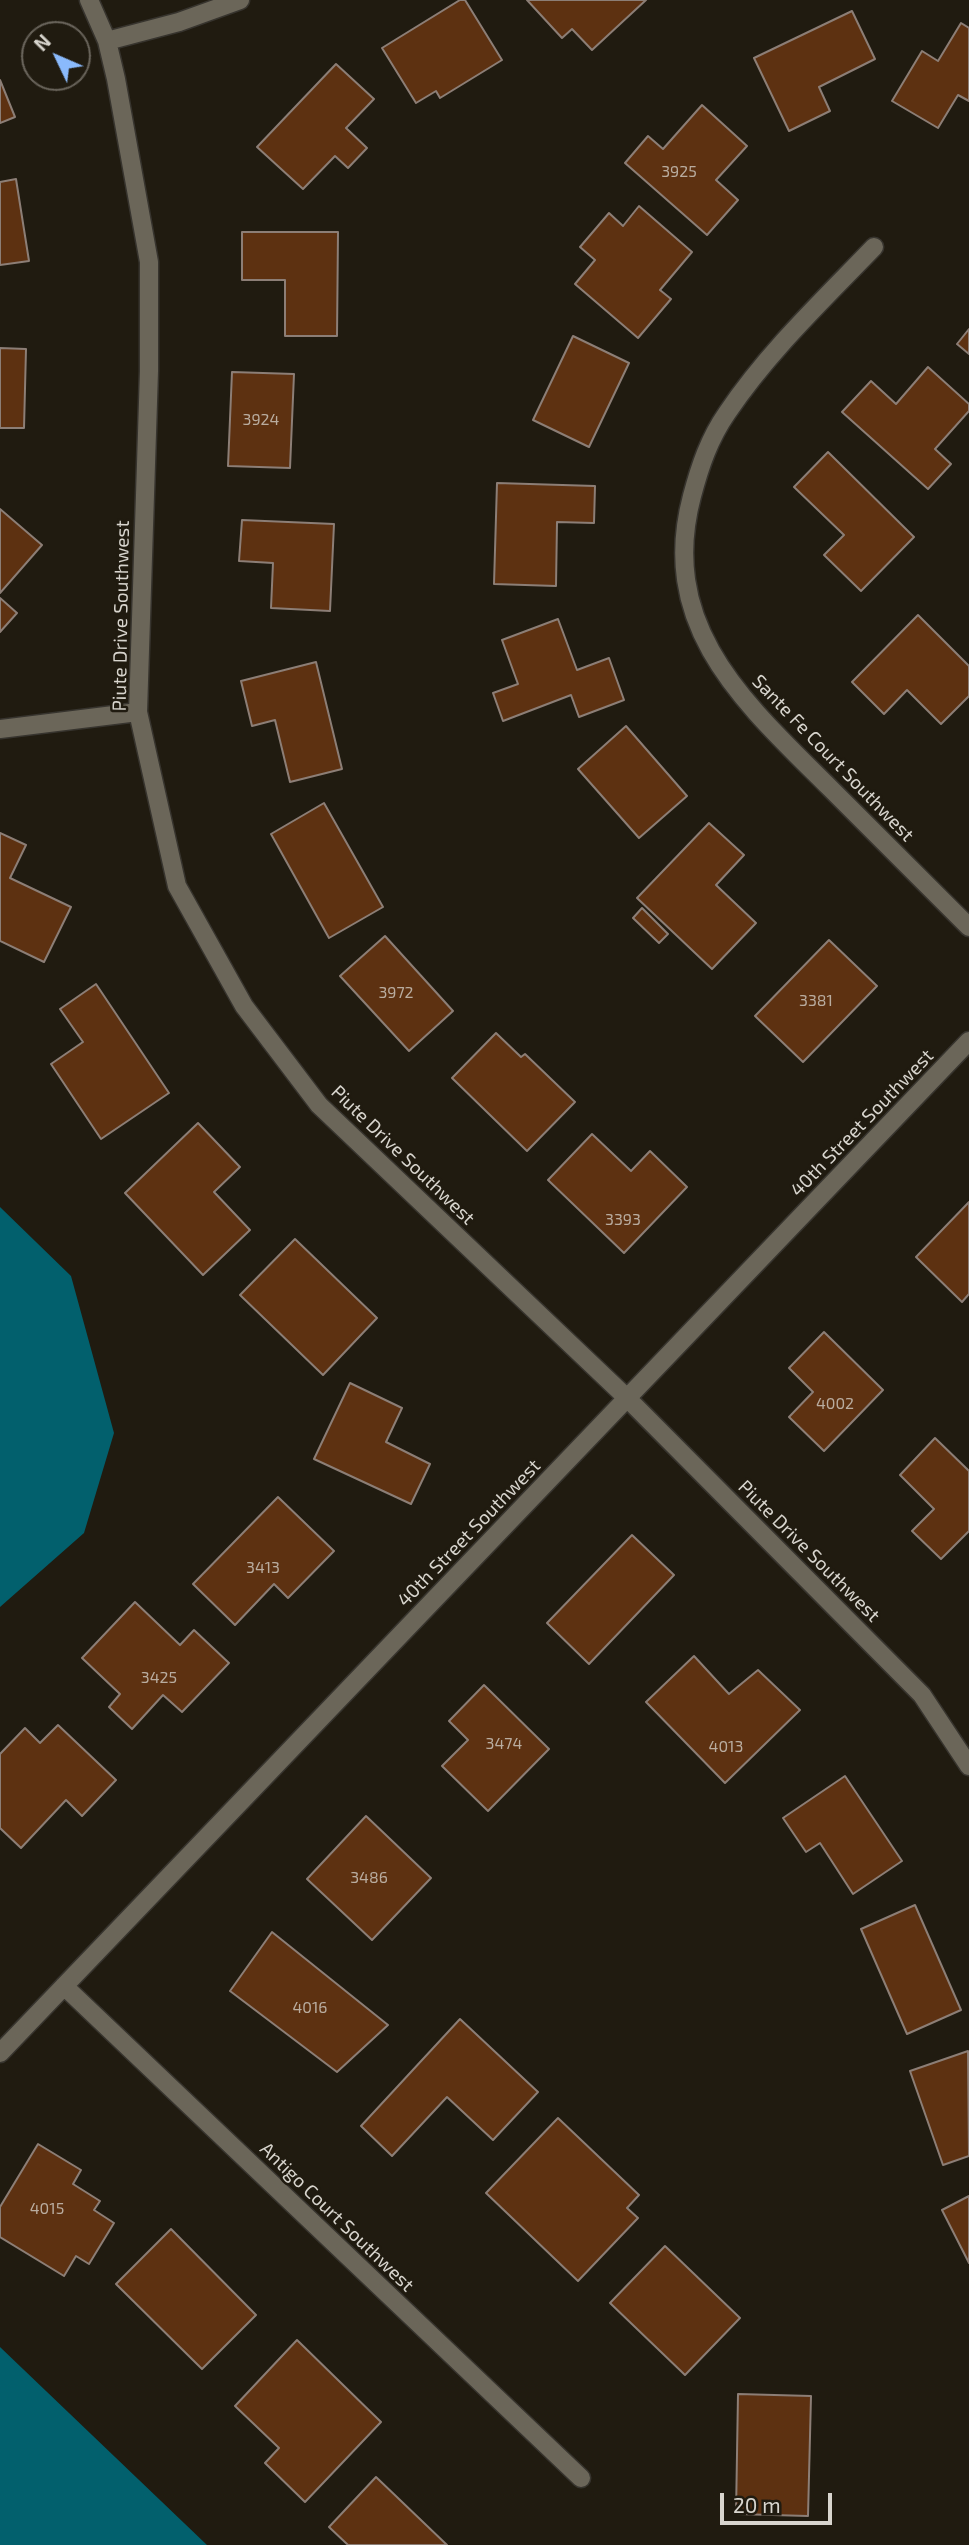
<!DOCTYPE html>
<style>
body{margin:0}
#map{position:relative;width:969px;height:2545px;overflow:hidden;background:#201b10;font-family:"Exo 2",sans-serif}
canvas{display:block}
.north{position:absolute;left:21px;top:21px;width:70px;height:70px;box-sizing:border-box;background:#201b10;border:2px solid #6a655c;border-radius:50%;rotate:314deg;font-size:19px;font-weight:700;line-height:28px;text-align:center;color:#d8d5ce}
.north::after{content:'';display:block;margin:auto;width:24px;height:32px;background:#8abafc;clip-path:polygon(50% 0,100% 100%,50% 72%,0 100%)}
.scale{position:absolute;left:720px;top:2493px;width:112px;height:32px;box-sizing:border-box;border:4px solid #d8d5ce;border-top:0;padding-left:9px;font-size:21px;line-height:24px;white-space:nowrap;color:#d8d5ce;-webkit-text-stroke:5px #201b10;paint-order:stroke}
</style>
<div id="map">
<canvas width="969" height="2545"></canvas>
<div class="north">N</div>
<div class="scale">20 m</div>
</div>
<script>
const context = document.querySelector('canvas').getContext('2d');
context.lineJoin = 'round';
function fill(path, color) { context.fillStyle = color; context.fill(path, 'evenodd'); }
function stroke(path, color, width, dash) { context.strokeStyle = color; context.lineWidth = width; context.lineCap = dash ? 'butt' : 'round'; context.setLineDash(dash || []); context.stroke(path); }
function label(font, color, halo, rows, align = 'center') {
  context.font = font + ' "Exo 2",sans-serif'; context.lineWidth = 5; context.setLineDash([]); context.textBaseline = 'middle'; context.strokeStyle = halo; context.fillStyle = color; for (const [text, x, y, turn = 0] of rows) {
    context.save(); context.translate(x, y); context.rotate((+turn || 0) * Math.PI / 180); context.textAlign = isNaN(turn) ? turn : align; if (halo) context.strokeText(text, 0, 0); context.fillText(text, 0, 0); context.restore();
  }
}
fill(new Path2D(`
 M 0,1207 L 71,1276 L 114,1433 L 84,1533 L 0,1607 Z
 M 0,2347 L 207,2545 L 0,2545 Z`), '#02606d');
const building = new Path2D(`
 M 460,0 L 465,0 L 502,60 L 440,98 L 436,91 L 416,103 L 382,48 Z
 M 527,0 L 646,0 L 592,50 L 572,29 L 562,38 Z
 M 852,11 L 875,59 L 819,87 L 830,111 L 789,131 L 754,58 Z
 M 961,23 L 969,28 L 969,101 L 958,95 L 938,128 L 892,101 L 922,51 L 938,61 Z
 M 336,64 L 374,99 L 346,128 L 367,148 L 348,168 L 335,156 L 303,189 L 257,147 Z
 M 0,80 L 15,117 L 0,123 Z
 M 702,105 L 747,146 L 716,180 L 738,200 L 707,235 L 625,163 L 648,136 L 663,149 Z
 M 16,179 L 29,261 L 0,265 L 0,182 Z
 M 639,206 L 692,252 L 660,290 L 671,299 L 638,338 L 575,284 L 595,260 L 580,247 L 609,213 L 623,226 Z
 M 242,232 L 338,232 L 337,336 L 285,336 L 285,280 L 242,280 Z
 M 969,329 L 969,354 L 957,344 Z
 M 573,336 L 629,363 L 589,447 L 533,420 Z
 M 0,348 L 26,349 L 24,428 L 0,428 Z
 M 928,367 L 969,404 L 969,411 L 935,449 L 951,464 L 928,489 L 842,412 L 871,381 L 896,404 Z
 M 232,372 L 294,374 L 290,468 L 228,466 Z
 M 828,452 L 914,537 L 861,591 L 824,555 L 844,535 L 794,487 Z
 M 497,483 L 595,486 L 594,523 L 557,522 L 556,586 L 494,584 Z
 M 0,509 L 42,545 L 0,593 Z
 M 242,520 L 334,524 L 330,611 L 271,608 L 273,563 L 239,561 Z
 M 0,598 L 17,613 L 0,632 Z
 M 918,615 L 969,666 L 969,696 L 941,724 L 907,690 L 884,714 L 852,682 Z
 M 558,619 L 577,670 L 609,658 L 624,700 L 579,717 L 571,695 L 503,721 L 493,693 L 518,684 L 502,640 Z
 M 316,662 L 342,769 L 290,782 L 275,720 L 252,726 L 241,681 Z
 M 626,726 L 687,796 L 639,838 L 578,769 Z
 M 324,803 L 383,907 L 329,938 L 271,834 Z
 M 709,823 L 744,855 L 716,885 L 756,923 L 712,969 L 637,898 Z
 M 0,833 L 26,845 L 10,878 L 71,907 L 44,962 L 0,941 Z
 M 642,908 L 668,934 L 659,943 L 633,918 Z
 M 385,936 L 453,1011 L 409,1051 L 340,976 Z
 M 829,940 L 877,986 L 803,1062 L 755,1016 Z
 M 96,984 L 169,1093 L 101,1139 L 51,1064 L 83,1042 L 60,1009 Z
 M 496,1033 L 521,1057 L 525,1054 L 575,1102 L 527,1151 L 452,1078 Z
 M 198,1123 L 240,1167 L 214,1192 L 250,1230 L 203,1275 L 125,1193 Z
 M 592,1134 L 631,1171 L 650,1151 L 687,1187 L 624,1253 L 548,1180 Z
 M 969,1202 L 969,1294 L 962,1302 L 916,1257 Z
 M 295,1239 L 377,1318 L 323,1375 L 240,1295 Z
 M 824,1332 L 883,1390 L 824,1451 L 789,1417 L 813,1392 L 789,1368 Z
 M 350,1383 L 402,1408 L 386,1442 L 430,1464 L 411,1504 L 314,1459 Z
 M 935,1438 L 969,1471 L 969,1531 L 941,1559 L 912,1531 L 934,1509 L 900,1475 Z
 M 278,1497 L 334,1551 L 288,1598 L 274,1584 L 235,1625 L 193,1584 Z
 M 632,1535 L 674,1575 L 589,1664 L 547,1623 Z
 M 135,1602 L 180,1645 L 194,1630 L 229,1663 L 182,1712 L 163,1695 L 132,1729 L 109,1707 L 120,1694 L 82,1658 Z
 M 694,1656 L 729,1694 L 758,1670 L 800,1710 L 725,1783 L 646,1702 Z
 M 484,1685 L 549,1749 L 488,1811 L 442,1766 L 468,1740 L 449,1721 Z
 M 58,1725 L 116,1780 L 82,1816 L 66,1800 L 21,1848 L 0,1828 L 0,1754 L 25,1728 L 40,1743 Z
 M 845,1776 L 902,1861 L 853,1894 L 820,1843 L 806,1852 L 783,1818 Z
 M 366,1816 L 431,1878 L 372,1940 L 307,1879 Z
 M 915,1905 L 961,2010 L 907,2034 L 861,1929 Z
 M 272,1932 L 388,2025 L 337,2072 L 230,1991 Z
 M 460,2019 L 538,2092 L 493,2140 L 447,2097 L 392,2156 L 361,2126 Z
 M 968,2051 L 969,2156 L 943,2165 L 910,2071 Z
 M 558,2118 L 639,2195 L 627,2208 L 638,2218 L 578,2281 L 486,2193 Z
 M 38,2144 L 81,2170 L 73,2184 L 100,2201 L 94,2210 L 114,2223 L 89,2264 L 76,2256 L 64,2276 L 0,2237 L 0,2207 Z
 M 969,2196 L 969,2263 L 942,2210 Z
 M 171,2229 L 256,2315 L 202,2369 L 116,2284 Z
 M 665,2246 L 740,2318 L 685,2375 L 610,2303 Z
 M 297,2340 L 381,2422 L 305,2502 L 265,2463 L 279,2448 L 235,2406 Z
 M 738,2394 L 811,2396 L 808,2516 L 736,2514 Z
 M 376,2477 L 447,2545 L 348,2545 L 329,2527 Z`);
fill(building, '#5d3111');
stroke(building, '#8c7e76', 2);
const minor = new Path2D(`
 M 89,0 L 107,41 L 116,79 L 149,262 L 149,371 L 138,712 L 177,886 L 244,1006 L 319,1105 L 627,1398 L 922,1695 L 969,1766
 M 107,41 L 179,22 L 240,0
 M 874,247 C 823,300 768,352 727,413 C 709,439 700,466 692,496 C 657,628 746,704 830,788 C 877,835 923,881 969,927
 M 0,729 L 138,712
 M 64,1986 L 581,2478
 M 0,2053 L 969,1041`);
stroke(minor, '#37342e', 21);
stroke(minor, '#6b6659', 18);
label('16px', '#b9ac9f', null, [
 ["3925",679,172],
 ["3924",261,420],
 ["3972",396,993],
 ["3381",816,1001],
 ["3393",623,1220],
 ["4002",835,1404],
 ["3413",263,1568],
 ["3425",159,1678],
 ["3474",504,1744],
 ["4013",726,1747],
 ["3486",369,1878],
 ["4016",310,2008],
 ["4015",47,2209]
]);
label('19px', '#d8d5ce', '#201b10', [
 ["Piute Drive Southwest",121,616,-89],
 ["Sante Fe Court Southwest",833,758,46],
 ["40th Street Southwest",862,1123,-46],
 ["Piute Drive Southwest",403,1155,44],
 ["40th Street Southwest",469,1533,-46],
 ["Piute Drive Southwest",809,1551,45],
 ["Antigo Court Southwest",337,2217,44]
]);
</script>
